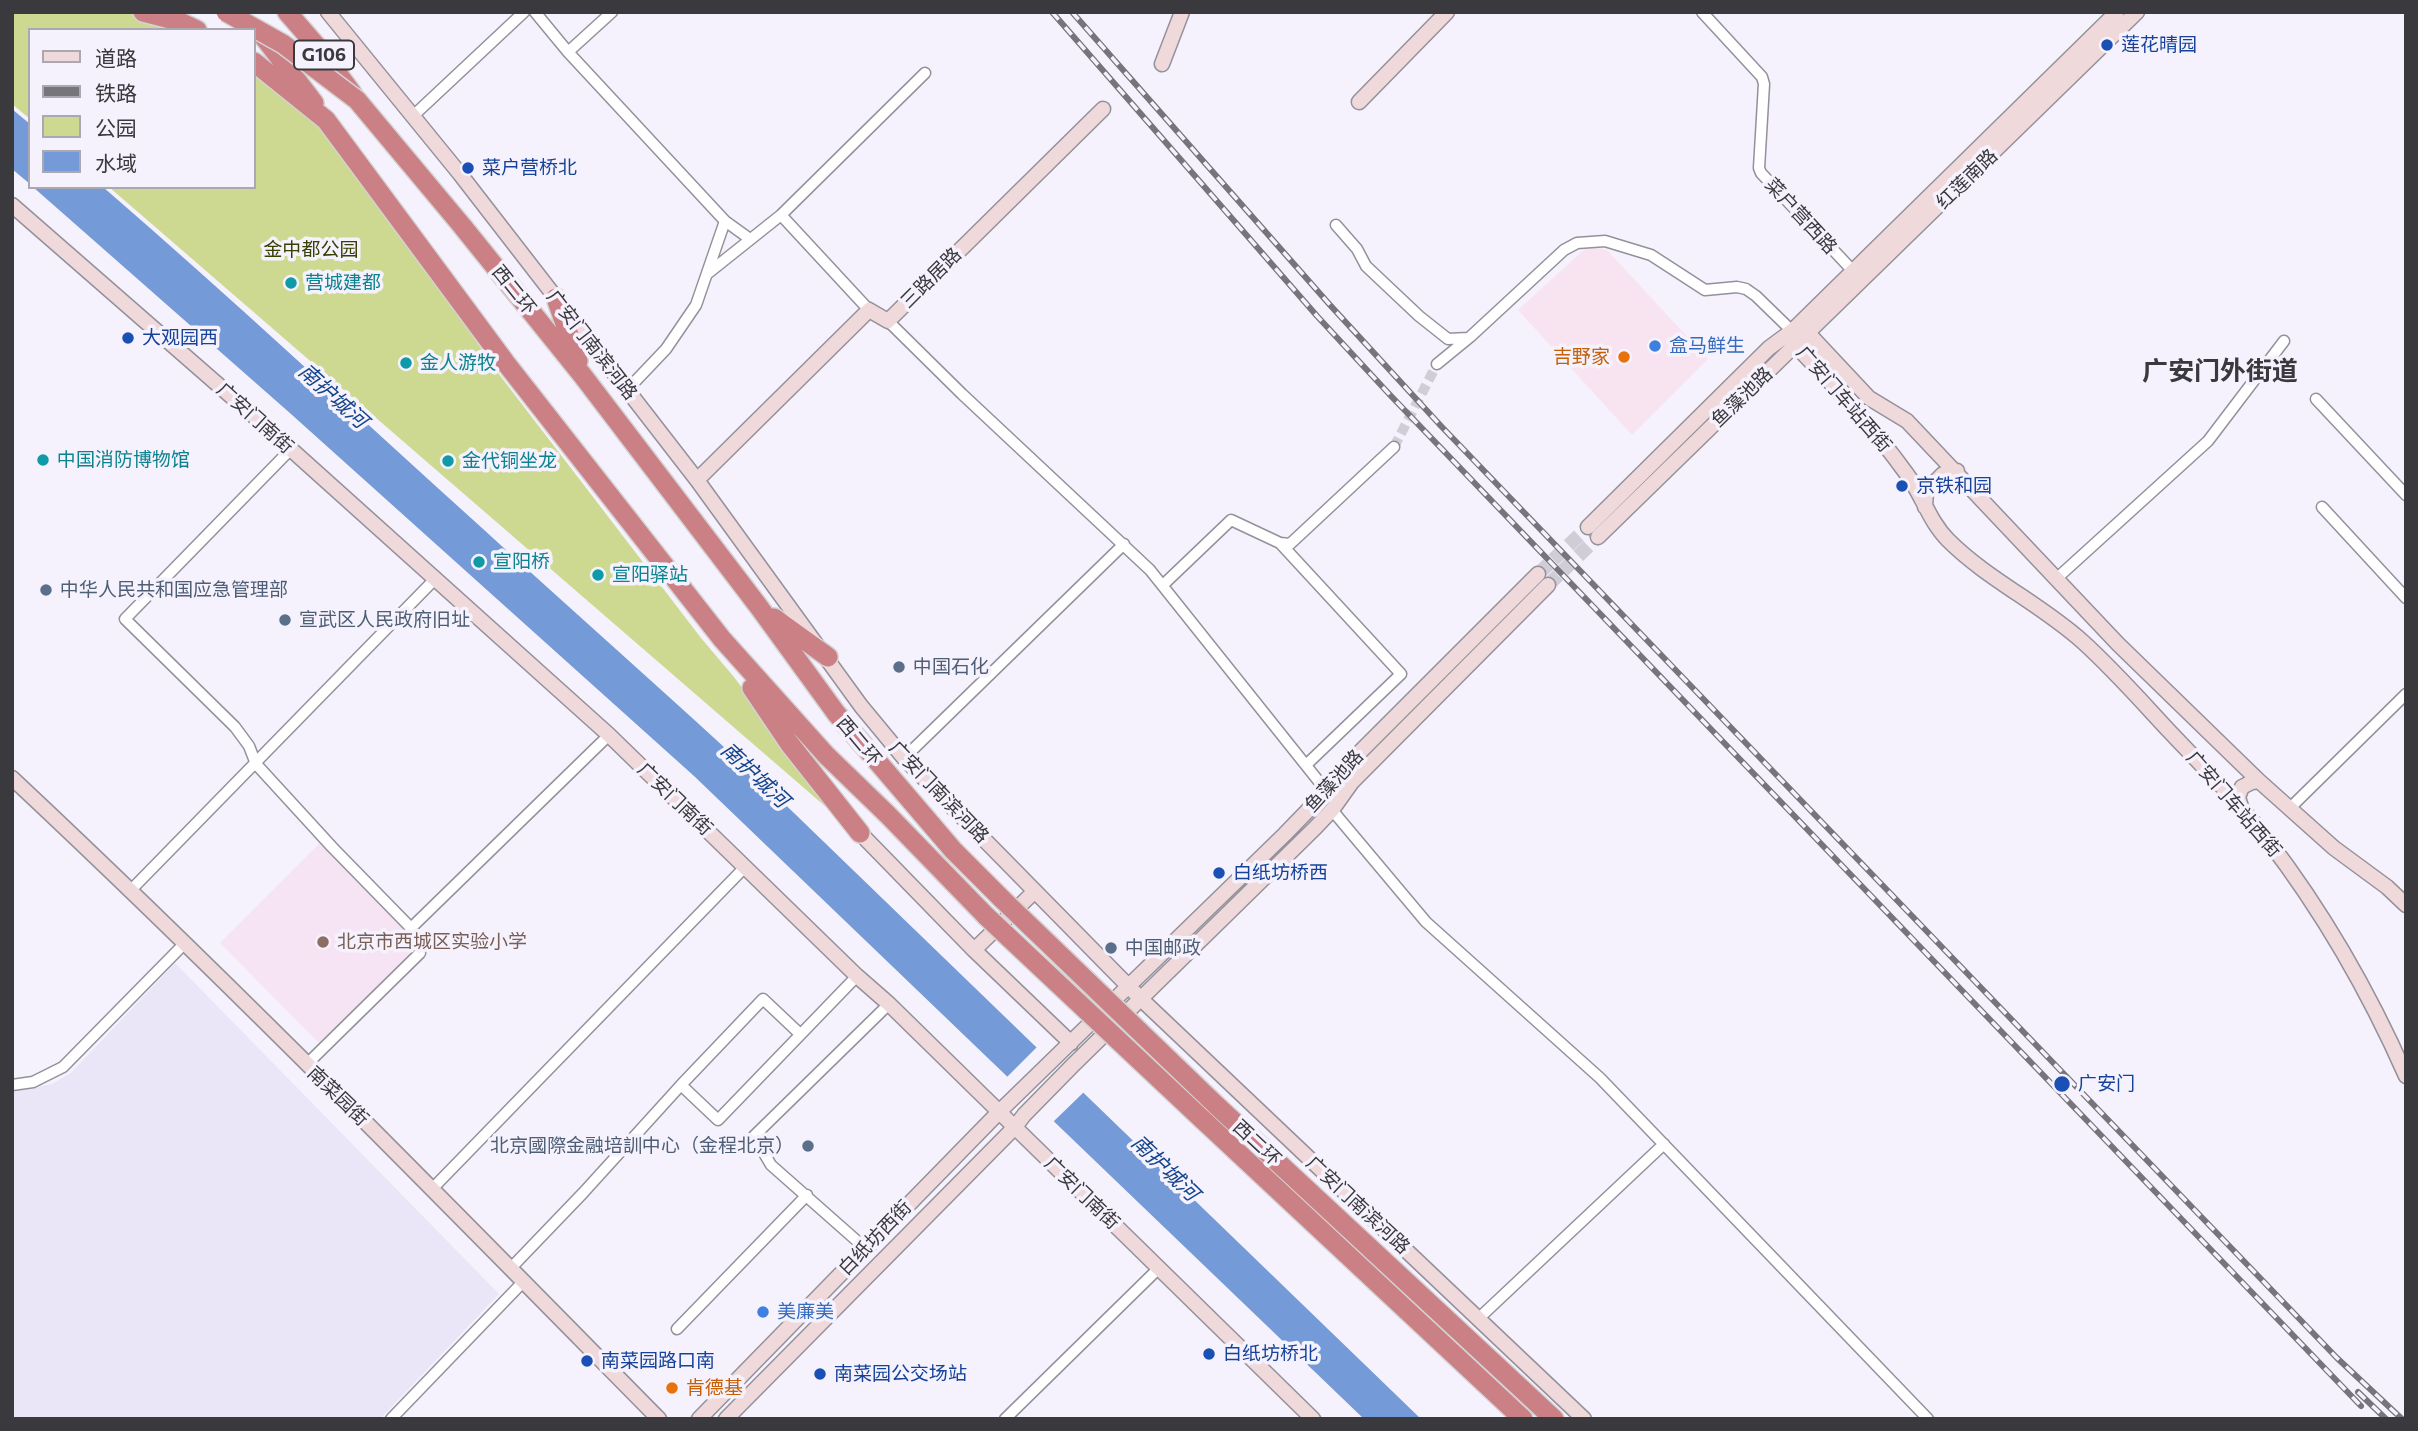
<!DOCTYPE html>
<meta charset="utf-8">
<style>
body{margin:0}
#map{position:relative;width:2418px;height:1431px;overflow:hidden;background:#f5f2fd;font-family:Commissioner,"Noto Sans SC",sans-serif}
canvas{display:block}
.frame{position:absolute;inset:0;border:14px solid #3a393d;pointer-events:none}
.legend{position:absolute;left:28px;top:28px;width:228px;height:161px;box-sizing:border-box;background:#f5f2fd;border:2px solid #aaa8b0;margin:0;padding:9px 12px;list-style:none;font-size:21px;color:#3a393d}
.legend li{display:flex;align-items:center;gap:14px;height:35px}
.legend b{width:35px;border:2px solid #aaa8b0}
</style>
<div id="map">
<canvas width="2418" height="1431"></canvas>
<div class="frame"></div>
<ul class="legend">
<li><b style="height:9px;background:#efd9da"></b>道路</li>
<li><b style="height:9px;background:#76757b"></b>铁路</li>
<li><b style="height:19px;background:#cdd990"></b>公园</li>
<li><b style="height:19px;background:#749bd7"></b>水域</li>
</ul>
</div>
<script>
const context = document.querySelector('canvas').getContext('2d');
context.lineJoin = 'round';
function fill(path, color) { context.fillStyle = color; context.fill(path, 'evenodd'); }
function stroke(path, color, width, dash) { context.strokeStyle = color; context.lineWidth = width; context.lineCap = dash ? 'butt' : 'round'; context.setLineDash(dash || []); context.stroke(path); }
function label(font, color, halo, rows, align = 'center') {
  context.font = font + ' Commissioner,"Noto Sans SC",sans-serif'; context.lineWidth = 7; context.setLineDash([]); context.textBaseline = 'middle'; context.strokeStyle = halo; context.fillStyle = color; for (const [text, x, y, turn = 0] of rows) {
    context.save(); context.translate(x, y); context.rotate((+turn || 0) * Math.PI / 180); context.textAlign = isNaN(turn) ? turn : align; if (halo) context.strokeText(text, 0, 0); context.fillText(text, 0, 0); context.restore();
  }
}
fill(new Path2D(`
 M 1588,246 L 1607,250 L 1708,359 L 1632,435 L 1518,310 Z`), '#f8e3f1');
fill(new Path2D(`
 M 175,963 L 499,1294 L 380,1419 L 12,1419 L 12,1092 L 52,1084 L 71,1073 Z`), '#eae5f7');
fill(new Path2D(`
 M 324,839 L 426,942 L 322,1046 L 220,943 Z`), '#f6e3f4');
fill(new Path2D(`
 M 12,12 L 143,12 L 197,30 L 30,30 L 30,119 L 12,104 Z
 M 254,62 L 326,120 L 495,369 L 701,638 L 734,677 L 841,820 L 109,187 L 254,187 Z`), '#cdd990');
fill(new Path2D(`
 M 12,109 L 30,124 L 30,184 L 12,169 Z
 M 33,187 L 103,187 C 231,298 356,414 482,528 C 576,614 672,698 765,785 L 1421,1419 L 1364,1419 L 694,776 L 291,414 Z`), '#749bd7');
fill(new Path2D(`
 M 1040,1044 L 1086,1090 L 1052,1123 L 1005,1079 Z`), '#f5f2fd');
stroke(new Path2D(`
 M 1394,447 L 1437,364`), '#d0cdd7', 10, [10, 5]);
stroke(new Path2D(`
 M 1538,574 L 1588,527
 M 1548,585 L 1598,537`), '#d0cdd7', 14, [14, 7]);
const street = new Path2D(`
 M 535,12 L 568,52 L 725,221 L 696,305 L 666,349 L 627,390
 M 1702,12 L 1762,77 L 1764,84 L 1759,168 L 1761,173 L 1853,271
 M 568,52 L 612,12
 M 413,116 L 524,12
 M 781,215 L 869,310
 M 725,221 L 750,239
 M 1336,225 L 1357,249 L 1366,266 L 1419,316 L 1448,339 L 1468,338
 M 707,274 L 781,215 L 925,73
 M 888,321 L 962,394 L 1150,570 L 1324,788
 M 1437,364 L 1470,337 L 1564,250 L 1577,243 L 1605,241 L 1651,255 L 1705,290 L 1737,287 L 1746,289 L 1756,296 L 1792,331
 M 2316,399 L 2406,495
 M 291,449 L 125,619 L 235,727 L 249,746 L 256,764 L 332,847 L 411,928 L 609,735
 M 2322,507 L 2406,598
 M 1280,543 L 1401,674 L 1306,765
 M 2056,579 L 2208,441 L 2284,341
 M 1164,584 L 1231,520 L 1280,543 L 1290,544 L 1394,447
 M 904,758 L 1124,544
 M 2290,808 L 2406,694
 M 1332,810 L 1426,922 L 1600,1078 L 1928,1419
 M 131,890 L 435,579
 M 306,1065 L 420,953
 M 12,1085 L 33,1082 L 63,1067 L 185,943
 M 681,1085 L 763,999 L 799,1033
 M 433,1188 L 745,867
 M 865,1248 L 771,1165 L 754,1136 L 889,1004
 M 510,1269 L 583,1193 L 681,1085 L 718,1120 L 857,976
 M 1478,1319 L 1664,1144
 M 677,1329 L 807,1195
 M 391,1419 L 523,1282
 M 1005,1419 L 1159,1268`);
const secondary = new Path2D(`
 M 328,12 L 460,174 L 556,298 L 697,480 L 861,706 L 904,758 L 1141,999 L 1584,1419
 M 1162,64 L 1182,12
 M 1359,102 L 1447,12
 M 12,205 L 255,417 L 609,735 L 857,976 L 889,1004 L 1313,1419
 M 1792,331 L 1795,345 C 1834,386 1873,427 1906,473 C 1922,494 1929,521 1948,540 C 1988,580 2041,604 2083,642 C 2114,670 2142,702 2171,733 C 2204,768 2238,801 2267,839 C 2323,912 2369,992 2406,1076
 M 1792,331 L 1809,334 L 1869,398 L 1907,421 L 2118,644 L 2259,781 L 2334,848 L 2387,887 L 2406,905
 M 697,480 L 869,310 L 888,321 L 1103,109
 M 1925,507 L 1926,491 L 1943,474 L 1957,471
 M 1588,527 L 1769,348 L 1792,331 L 2117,12
 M 1598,537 L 2137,12
 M 12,778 C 234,986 446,1203 659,1419
 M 2241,807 L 2238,797 L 2242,787 L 2252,782 L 2259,781
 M 860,833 L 974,950 L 1071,1043
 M 974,950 L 1035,891
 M 699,1419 L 999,1112 L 1285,834 L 1318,800 L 1324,788 L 1538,574
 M 726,1419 L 1015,1127 L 1024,1115 L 1073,1065 L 1315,828 L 1332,810 L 1352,782 L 1548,585`);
const highway = new Path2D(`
 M 143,12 L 178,21 L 197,30
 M 287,12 L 320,50 L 352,93
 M 260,32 L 314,103
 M 254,62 L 326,120 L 505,362 L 722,639 L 826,755 L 888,815 L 986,916
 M 463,227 L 583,376 L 759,607 L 836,713 L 953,850 L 1003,900
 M 556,298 L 578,361
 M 774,618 L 828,657
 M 752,688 L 789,743 L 860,833
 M 1216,1105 L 1554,1419
 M 1202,1119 L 1523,1419`);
stroke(street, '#93919a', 13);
stroke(secondary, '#93919a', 17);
stroke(highway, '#d4d3d4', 22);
stroke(street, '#fff', 10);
stroke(secondary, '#efd9da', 14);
stroke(highway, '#cb8085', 19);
const rail = new Path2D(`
 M 1052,12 L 1317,316 L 1391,396 L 2361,1406
 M 1072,12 L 1330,305 L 1441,426 L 2337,1358 L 2402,1419
 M 2358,1392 L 2386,1419`);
stroke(rail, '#76757b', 6);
stroke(rail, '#f5f2fd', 3.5, [10]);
const highwayBridge = new Path2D(`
 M 226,12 L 283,44 L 357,100 L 463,227
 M 1003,900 L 1216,1105
 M 986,916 L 1202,1119`);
stroke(highwayBridge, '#d4d3d4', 22, []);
stroke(highwayBridge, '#cb8085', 19);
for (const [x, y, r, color] of [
 [2107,45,7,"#1a4fb4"],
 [468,168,7,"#1a4fb4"],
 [291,283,7,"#0f9aa8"],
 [128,338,7,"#1a4fb4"],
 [1655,346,7,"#3f7fe0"],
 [1624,357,7,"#e8710a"],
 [406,363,7,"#0f9aa8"],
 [43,460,7,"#0f9aa8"],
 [448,461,7,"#0f9aa8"],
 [1902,486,7,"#1a4fb4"],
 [479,562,7,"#0f9aa8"],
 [598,575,7,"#0f9aa8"],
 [46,590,7,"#5c6f8a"],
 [285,620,7,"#5c6f8a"],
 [899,667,7,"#5c6f8a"],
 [1219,873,7,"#1a4fb4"],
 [323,942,7,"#8d6e63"],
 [1111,948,7,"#5c6f8a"],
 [2062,1084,9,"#1a4fb4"],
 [808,1146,7,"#5c6f8a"],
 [763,1312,7,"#3f7fe0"],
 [1209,1354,7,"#1a4fb4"],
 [587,1361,7,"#1a4fb4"],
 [820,1374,7,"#1a4fb4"],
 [672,1388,7,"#e8710a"]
]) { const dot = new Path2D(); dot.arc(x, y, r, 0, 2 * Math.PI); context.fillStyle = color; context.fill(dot); stroke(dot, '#f5f2fd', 2.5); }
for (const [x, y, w] of [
 [324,55,60]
]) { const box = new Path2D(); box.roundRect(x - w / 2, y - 14.5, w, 29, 5); context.fillStyle = '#f5f2fd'; context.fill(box); stroke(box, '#3a393d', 2); }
label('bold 18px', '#3a393d', null, [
 ["G106",324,55]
]);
label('19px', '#164399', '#f5f2fd', [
 ["莲花晴园",2121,45],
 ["菜户营桥北",482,168],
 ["大观园西",142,338],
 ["京铁和园",1916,486],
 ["白纸坊桥西",1233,873],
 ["广安门",2078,1084],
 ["白纸坊桥北",1223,1354],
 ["南菜园路口南",601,1361],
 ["南菜园公交场站",834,1374]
], 'left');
label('19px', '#3a393d', '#f5f2fd', [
 ["红莲南路",1967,179,-44],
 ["菜户营西路",1801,216,47],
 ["三路居路",931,278,-45],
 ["西二环",514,290,51],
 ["广安门南滨河路",592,345,52],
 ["鱼藻池路",1742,397,-44],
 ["广安门车站西街",1844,399,49],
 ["广安门南街",255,418,42],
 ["西二环",859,741,50],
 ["鱼藻池路",1334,781,-48],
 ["广安门南滨河路",939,792,46],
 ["广安门南街",675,799,44],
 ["广安门车站西街",2234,804,49],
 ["南菜园街",338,1096,44],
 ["西二环",1257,1143,43],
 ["广安门南街",1082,1193,44],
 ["广安门南滨河路",1358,1205,43],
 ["白纸坊西街",875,1238,-46]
]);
label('19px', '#394004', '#f5f2fd', [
 ["金中都公园",311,250]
]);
label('19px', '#0d838f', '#f5f2fd', [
 ["营城建都",305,283],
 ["金人游牧",420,363],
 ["中国消防博物馆",57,460],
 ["金代铜坐龙",462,461],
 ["宣阳桥",493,562],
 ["宣阳驿站",612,575]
], 'left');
label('19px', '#366cbe', '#f5f2fd', [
 ["盒马鲜生",1669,346],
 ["美廉美",777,1312]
], 'left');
label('19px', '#c56008', '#f5f2fd', [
 ["吉野家",1610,357],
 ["肯德基",686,1388,"left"]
], 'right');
label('19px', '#4e5e75', '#f5f2fd', [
 ["中华人民共和国应急管理部",60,590],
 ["宣武区人民政府旧址",299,620],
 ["中国石化",913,667],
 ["中国邮政",1125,948],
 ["北京國際金融培訓中心（金程北京）",794,1146,"right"]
], 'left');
label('19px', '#785e54', '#f5f2fd', [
 ["北京市西城区实验小学",337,942]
], 'left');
label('italic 21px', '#13438a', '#f5f2fd', [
 ["南护城河",333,396,42],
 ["南护城河",755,775,43],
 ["南护城河",1165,1168,44]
]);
label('bold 26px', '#3a393d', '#f5f2fd', [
 ["广安门外街道",2220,371]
]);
</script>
